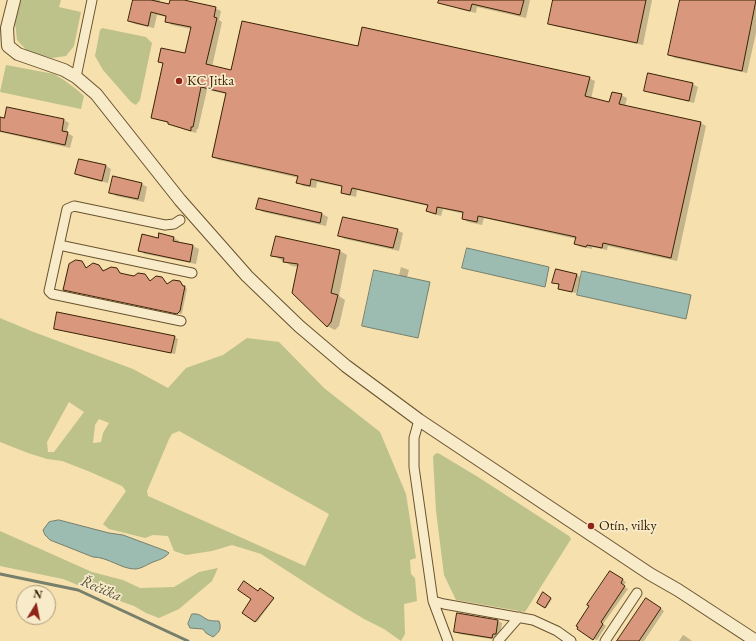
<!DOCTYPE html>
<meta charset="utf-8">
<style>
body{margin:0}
#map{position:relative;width:756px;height:641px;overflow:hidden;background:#f5e0ae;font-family:"EB Garamond",serif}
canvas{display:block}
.north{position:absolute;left:16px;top:585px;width:40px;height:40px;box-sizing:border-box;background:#f8ebca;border:1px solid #ac9b7b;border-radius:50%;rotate:10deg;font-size:11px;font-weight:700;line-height:16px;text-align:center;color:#3a2304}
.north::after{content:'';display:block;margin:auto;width:14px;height:18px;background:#8f2418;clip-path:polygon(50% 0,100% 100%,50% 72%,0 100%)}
</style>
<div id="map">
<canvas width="756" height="641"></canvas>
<div class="north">N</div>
</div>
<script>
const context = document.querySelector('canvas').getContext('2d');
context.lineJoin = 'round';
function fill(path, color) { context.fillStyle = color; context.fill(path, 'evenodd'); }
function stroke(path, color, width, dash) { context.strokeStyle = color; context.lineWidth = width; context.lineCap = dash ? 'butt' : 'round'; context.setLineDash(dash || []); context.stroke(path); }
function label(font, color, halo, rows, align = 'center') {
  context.font = font + ' "EB Garamond",serif'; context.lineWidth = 3.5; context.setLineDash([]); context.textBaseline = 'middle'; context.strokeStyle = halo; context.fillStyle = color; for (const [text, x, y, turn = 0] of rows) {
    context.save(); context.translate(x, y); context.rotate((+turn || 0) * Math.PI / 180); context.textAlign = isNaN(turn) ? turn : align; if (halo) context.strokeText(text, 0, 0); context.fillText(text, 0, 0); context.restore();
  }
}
fill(new Path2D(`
 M 21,0 L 61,0 L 59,7 L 81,12 L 74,46 L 66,56 L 52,58 L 28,52 L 17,40 L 15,23 Z
 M 102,28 L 146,37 L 152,43 L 140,100 L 136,105 L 131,102 L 103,70 L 95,56 L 100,30 Z
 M 6,65 L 54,74 C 65,80 75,88 84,96 L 81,109 L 0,92 Z
 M 0,318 L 31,331 L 133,369 L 168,388 L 186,368 L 223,355 L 247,338 L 279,342 L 324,388 L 380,432 L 406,494 L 416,558 L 410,560 L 411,574 L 415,578 L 417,601 L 404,604 L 405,634 L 401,641 L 384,629 L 364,619 L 326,596 L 261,554 L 232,545 L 212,551 L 186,555 L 174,551 L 168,536 L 153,535 L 145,538 L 109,529 L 103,524 L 126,491 L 122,486 L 88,471 L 62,461 L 47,459 L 28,453 L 0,442 ZM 69,402 L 84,412 L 54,452 L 48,452 L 47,442 ZM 99,419 L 109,423 L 103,433 L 101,442 L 93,443 L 95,425 ZM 179,431 L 329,514 L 305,566 L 148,496 L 147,491 L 169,439 L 172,434 Z
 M 438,453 L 478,477 L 569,536 L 571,539 L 525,612 L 456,600 L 444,575 L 436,511 L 433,457 L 435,454 Z
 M 0,531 L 92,572 L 123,580 L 140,588 L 174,587 L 199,572 L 218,568 L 212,581 L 179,609 L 159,618 L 146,613 L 134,606 L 97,593 L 63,579 L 0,566 Z`), '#bdc28a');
const water = new Path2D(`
 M 467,248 L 549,267 L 545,287 L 462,268 Z
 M 374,270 L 430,282 L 418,338 L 362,326 Z
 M 582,271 L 691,295 L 686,319 L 577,295 Z
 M 59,520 L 109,533 L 123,535 L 166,551 L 169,553 C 165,558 159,560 153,562 C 148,564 141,569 135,569 C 121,569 108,557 93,557 L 50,540 L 45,535 L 43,530 L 49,522 Z
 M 192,614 C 200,613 202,617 208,620 C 211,621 216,621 219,621 C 222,630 219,632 213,637 L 206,633 L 203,629 L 190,628 L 188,624 Z`);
fill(water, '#9dbcb1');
stroke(water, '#757f6c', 1);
fill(new Path2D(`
 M 134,0 L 160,0 L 159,3 L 169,5 L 171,0 L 179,0 L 215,8 L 221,11 L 219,20 L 222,22 L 212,67 L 232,71 L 358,47 L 589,78 L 595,81 L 591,99 L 609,103 L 621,95 L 627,98 L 625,106 L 701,123 L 706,126 L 677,261 L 608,246 L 607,250 L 592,247 L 592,249 L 581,247 L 575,244 L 576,239 L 484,218 L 482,225 L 468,222 L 463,219 L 464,214 L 443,209 L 441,216 L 433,214 L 427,211 L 428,206 L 357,190 L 356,197 L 348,195 L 342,192 L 343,187 L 317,182 L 316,188 L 303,186 L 298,182 L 299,178 L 219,160 L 213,157 L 227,94 L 207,90 L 198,129 L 197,129 L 196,133 L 174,126 L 169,123 L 158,120 L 152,117 L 164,64 L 160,61 L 186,55 L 191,29 L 172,25 L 166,21 L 167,17 L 157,15 L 154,28 L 135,24 L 129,21 Z
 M 445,0 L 530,0 L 526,18 L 477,7 L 476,13 L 459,9 Z
 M 554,0 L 652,0 L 643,45 L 554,26 L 549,23 Z
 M 681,0 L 756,0 L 756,33 L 747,73 L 675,58 L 669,55 Z
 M 692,84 L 698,87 L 694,103 L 651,93 L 645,90 Z
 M 0,118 L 64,120 L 69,123 L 66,133 L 73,136 L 70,148 L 0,132 Z
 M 106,166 L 111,169 L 108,183 L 82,177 L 76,174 Z
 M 142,184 L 147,187 L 144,202 L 116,196 L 111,192 Z
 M 259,200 L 322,214 L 328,217 L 326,226 L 263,212 L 257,208 Z
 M 397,230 L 403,233 L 399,251 L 345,239 L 339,236 Z
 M 174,238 L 179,241 L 179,243 L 193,246 L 199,249 L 196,264 L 145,254 L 140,251 L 159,239 Z
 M 340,251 L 347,255 L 339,296 L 345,300 L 339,326 L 335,330 L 327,326 L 298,267 L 292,266 L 272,255 Z
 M 81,262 L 87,268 L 99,266 L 105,271 L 116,269 L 122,275 L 134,277 L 145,275 L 151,281 L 162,278 L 168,285 L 180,282 L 187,289 L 182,313 L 181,314 L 67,291 L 65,290 Z
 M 401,267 L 409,270 L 407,277 L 399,275 Z
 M 576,274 L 580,277 L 576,293 L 563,290 L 559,288 L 560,285 L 553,283 Z
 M 55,328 L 174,337 L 178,339 L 175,354 L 58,330 Z
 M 611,572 L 626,582 L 623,586 L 628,589 L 603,624 L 606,626 L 597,640 L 594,639 Z
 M 260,589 L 274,599 L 257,622 L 244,613 Z
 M 543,594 L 552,599 L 546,608 L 538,603 Z
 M 650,601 L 664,611 L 644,641 L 618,641 Z
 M 458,614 L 498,621 L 502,623 L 500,637 L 497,640 L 459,634 L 455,631 Z
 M 683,635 L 685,636 L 692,641 L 679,641 Z`), '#0003');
stroke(new Path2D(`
 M 0,574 L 78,590 L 188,641`), '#757f6c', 3);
const building = new Path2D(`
 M 133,0 L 151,0 L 169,4 L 170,0 L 184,0 L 216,7 L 214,17 L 217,18 L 206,64 L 231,70 L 242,21 L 358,46 L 362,27 L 590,77 L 585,96 L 609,102 L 612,92 L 622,94 L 619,104 L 701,122 L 671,258 L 603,243 L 602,248 L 587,245 L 586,247 L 574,244 L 576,237 L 478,216 L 477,222 L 462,219 L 463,212 L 437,207 L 436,214 L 426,211 L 428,205 L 352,188 L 350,195 L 341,193 L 342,186 L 311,179 L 310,186 L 296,183 L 298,176 L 212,157 L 226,93 L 201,87 L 193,127 L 191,127 L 191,131 L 168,124 L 168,122 L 151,118 L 163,63 L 158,62 L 161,48 L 185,53 L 191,27 L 165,22 L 166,16 L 151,12 L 148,26 L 128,21 Z
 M 439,0 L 524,0 L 520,15 L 472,4 L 470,11 L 438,3 Z
 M 553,0 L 646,0 L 637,43 L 548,24 Z
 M 680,0 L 756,0 L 742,71 L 668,55 Z
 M 648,73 L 693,83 L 689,101 L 644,91 Z
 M 7,107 L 64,119 L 62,131 L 68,132 L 65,145 L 0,131 L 0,117 L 4,118 Z
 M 79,159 L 106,165 L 102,181 L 75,174 Z
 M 113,176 L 142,183 L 138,199 L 109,193 Z
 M 259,198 L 322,213 L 320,223 L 256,209 Z
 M 343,217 L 398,229 L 393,248 L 338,236 Z
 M 159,233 L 174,237 L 173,241 L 193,245 L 190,262 L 138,251 L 142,234 L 158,238 Z
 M 276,236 L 340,250 L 331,293 L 338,295 L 331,322 L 327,327 L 292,293 L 298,264 L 283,262 L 284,258 L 271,256 Z
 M 76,260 L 82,261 L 86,268 L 93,263 L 99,265 L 103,271 L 111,267 L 117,268 L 120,273 L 129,275 L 134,276 L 138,273 L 145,274 L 150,281 L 156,276 L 162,277 L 167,284 L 173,280 L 180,281 L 183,286 L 185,286 L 180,311 L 177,314 L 63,290 L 69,264 Z
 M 556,269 L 577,274 L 572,292 L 558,289 L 559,284 L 552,283 Z
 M 57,312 L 175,336 L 171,353 L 54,329 Z
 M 610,571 L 623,579 L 621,583 L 625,586 L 601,622 L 603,624 L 593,640 L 577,629 L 578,627 L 576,626 L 589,606 L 587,605 Z
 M 244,581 L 258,591 L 260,588 L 274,598 L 255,622 L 242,613 L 251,599 L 238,590 Z
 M 543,592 L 551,598 L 545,608 L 537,603 Z
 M 646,598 L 661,608 L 639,641 L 617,641 Z
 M 457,613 L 498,620 L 496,634 L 493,634 L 492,638 L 454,632 Z`);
fill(building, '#d9977d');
stroke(building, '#3a2304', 1);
const minor = new Path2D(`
 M 76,77 L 92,0
 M 180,220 L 174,224 L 165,225 L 74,206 L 67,209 L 49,291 L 52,294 L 181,321
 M 59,245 L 192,273
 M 419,420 L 414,438 L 414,467 L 433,601 L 448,641
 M 433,601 L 444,604 L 533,620 L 557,631 L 571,641
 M 498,641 L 519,617
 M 605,641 L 637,593`);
const tertiary = new Path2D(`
 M 14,0 L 7,28 L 8,46 L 18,54 L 64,70 L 76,77 L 96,94 L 180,200 L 247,276 L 299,326 L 346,366 L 419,420 L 650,574 L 678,590 L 756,641`);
stroke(minor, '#69522e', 11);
stroke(tertiary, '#69522e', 14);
stroke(minor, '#f8ebca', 9);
stroke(tertiary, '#f8ebca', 12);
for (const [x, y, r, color] of [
 [179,81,4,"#8f2418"],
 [591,526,4,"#8f2418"]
]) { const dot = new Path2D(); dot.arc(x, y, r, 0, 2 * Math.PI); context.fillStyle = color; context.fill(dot); stroke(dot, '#f8ebca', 1.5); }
label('14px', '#3a2304', '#f8ebca', [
 ["KC Jitka",187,81],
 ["Otín, vilky",599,526]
], 'left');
label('italic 15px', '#585138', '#f8ebca', [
 ["Řečička",101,589,23]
]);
</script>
